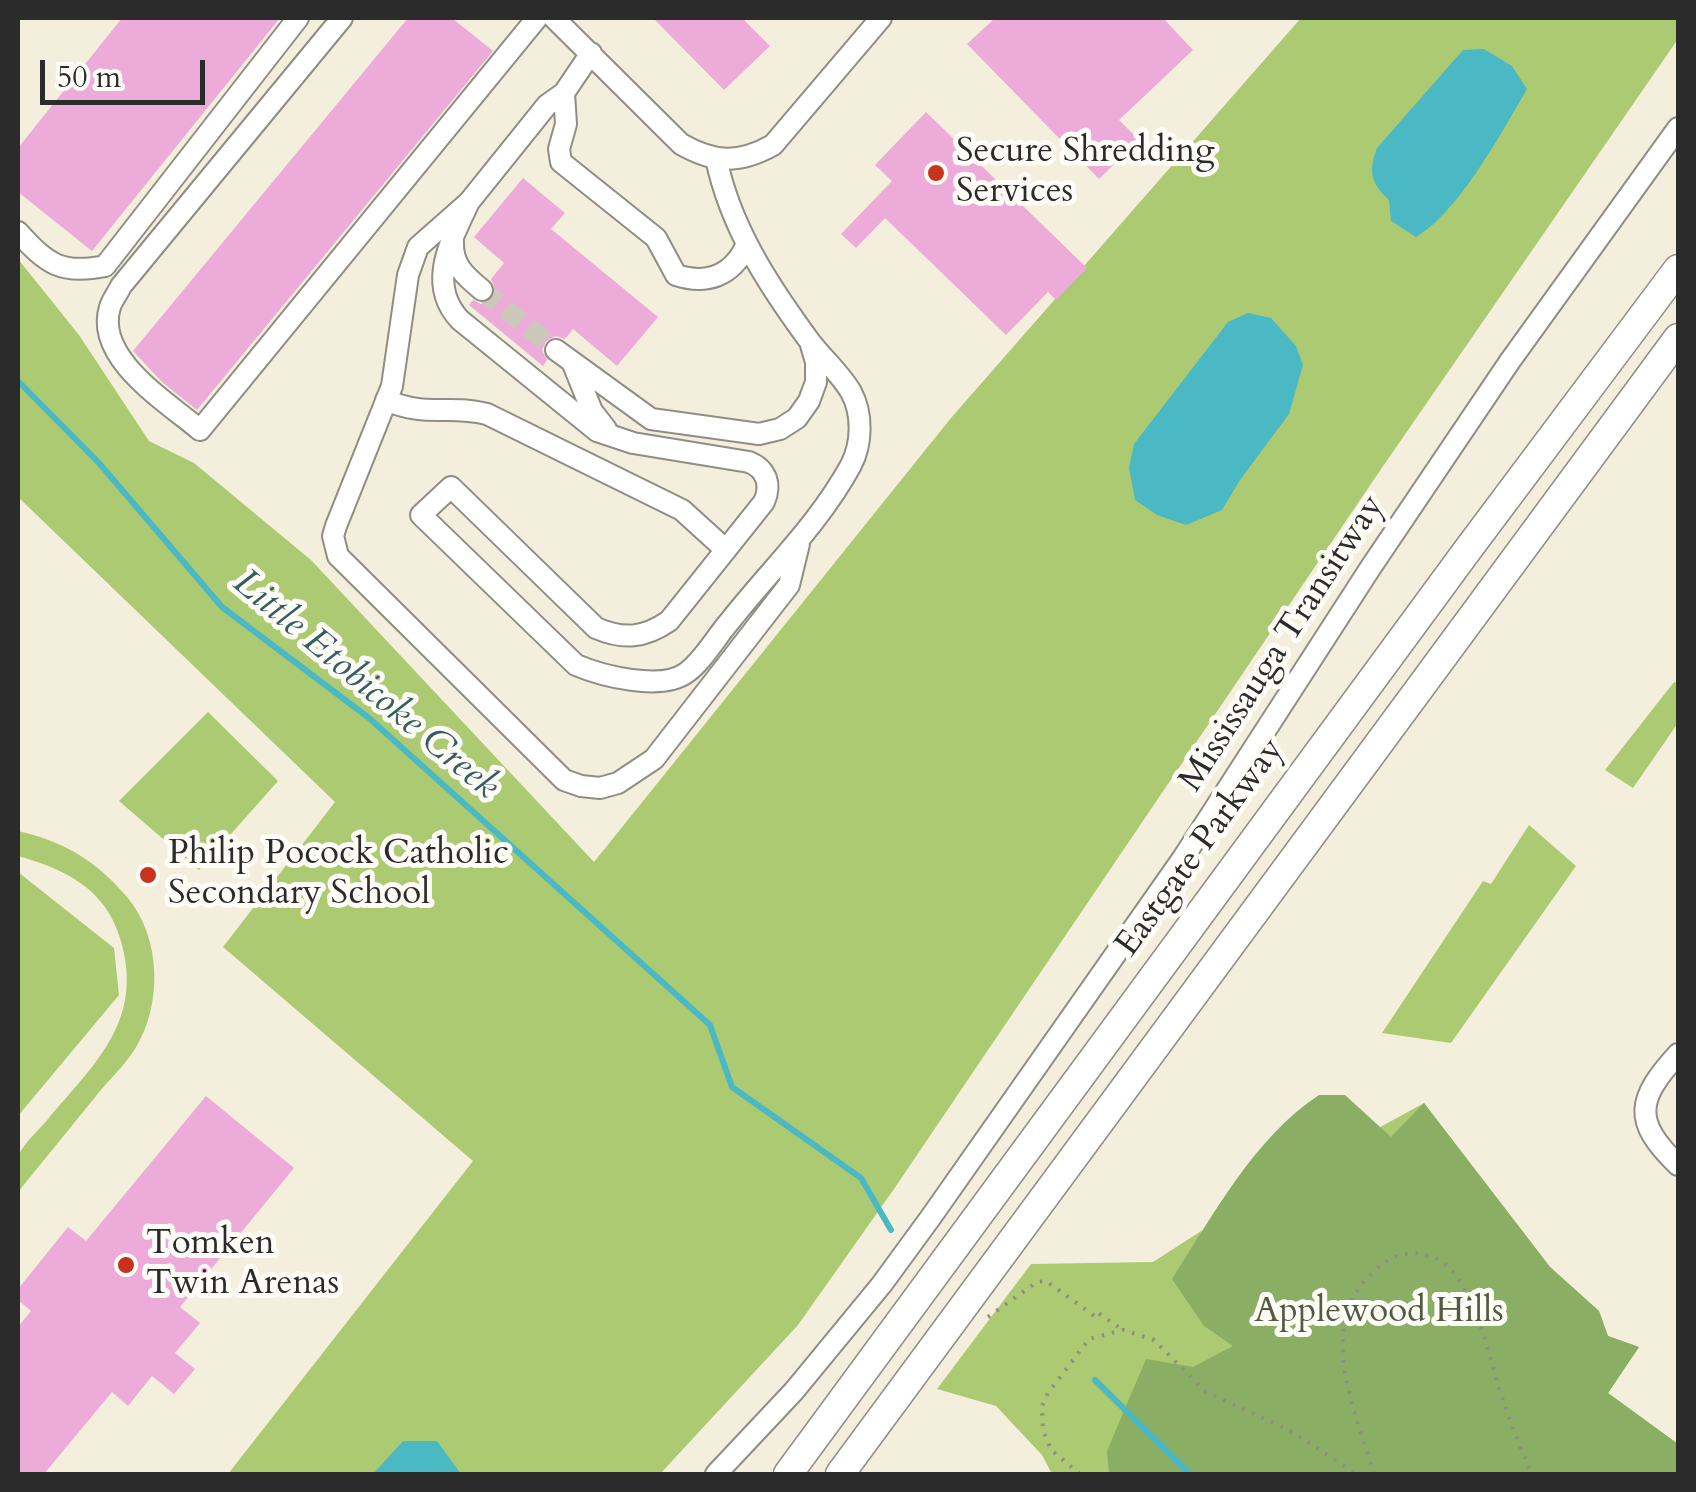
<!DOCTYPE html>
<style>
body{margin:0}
#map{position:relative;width:1696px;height:1492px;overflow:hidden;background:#f4efdc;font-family:Cardo,serif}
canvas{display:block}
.frame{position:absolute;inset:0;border:20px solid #2b2b2b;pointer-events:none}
.scale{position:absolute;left:40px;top:60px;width:165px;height:45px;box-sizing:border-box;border:5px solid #2b2b2b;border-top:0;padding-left:12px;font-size:30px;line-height:35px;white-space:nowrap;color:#2b2b2b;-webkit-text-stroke:8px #fdfcf7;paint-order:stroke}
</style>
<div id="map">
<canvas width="1696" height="1492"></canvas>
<div class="frame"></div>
<div class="scale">50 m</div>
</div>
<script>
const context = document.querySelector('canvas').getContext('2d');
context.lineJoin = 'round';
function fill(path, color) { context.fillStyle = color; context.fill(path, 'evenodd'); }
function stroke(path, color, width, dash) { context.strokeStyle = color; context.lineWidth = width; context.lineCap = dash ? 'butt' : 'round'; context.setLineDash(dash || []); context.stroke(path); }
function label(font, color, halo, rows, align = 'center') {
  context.font = font + ' Cardo,serif'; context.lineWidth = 10; context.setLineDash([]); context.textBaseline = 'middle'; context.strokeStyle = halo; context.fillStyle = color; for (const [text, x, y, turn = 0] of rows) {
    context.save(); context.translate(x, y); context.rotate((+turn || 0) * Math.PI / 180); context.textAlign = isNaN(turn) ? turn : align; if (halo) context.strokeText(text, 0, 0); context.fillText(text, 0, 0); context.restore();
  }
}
fill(new Path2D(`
 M 1301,18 L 1678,18 L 1678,39 L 1377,475 L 894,1189 L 798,1325 L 660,1474 L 228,1474 L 473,1161 L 223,947 L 335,802 L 18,497 L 18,259 L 79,335 L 149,441 L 194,463 L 311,560 L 594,862 L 951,418 Z
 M 1674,682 L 1678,683 L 1678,723 L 1633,788 L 1605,770 Z
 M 208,712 L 278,781 L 199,870 L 119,801 Z
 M 1529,825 L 1576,866 L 1451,1043 L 1382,1033 L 1483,881 L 1491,884 Z
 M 18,831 C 63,841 97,861 127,897 C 161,937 163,1004 135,1049 C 124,1066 108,1081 96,1096 C 70,1128 44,1160 18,1192 C 17,1181 14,1163 19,1154 C 25,1142 40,1129 48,1119 C 97,1061 145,1019 120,938 C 105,888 64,869 18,856 Z
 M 18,872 L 114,948 L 119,995 L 18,1116 Z
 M 1424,1103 L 1550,1267 L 1599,1311 L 1608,1336 L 1639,1347 L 1608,1393 L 1678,1444 L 1678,1474 L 1052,1474 L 1042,1455 L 996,1406 L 937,1389 L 1031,1264 L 1153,1262 L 1262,1192 Z`), '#acca72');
fill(new Path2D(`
 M 1319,1095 L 1345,1095 L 1391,1137 L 1424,1103 L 1550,1267 L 1599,1311 L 1608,1336 L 1639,1347 L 1608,1393 L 1678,1444 L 1678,1474 L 1109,1474 L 1107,1451 L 1146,1359 L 1193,1367 L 1233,1346 L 1204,1326 L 1172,1279 C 1213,1215 1255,1137 1319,1095 Z`), '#89ae64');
fill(new Path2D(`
 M 1484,49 L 1512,66 L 1527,89 C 1502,132 1458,213 1416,237 L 1391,221 L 1389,200 C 1371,184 1368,171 1377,148 L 1463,50 Z
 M 1248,313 L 1271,318 L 1296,346 L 1303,365 L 1289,414 L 1240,480 L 1222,510 L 1186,525 L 1157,515 L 1135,500 L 1129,468 L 1134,444 L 1228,322 Z
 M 403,1441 L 437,1441 L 461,1474 L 373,1474 Z`), '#4ab9c3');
stroke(new Path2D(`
 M 18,381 L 99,463 L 222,607 L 369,718 L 710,1025 L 732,1087 L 861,1178 L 891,1230
 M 1095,1380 L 1190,1474`), '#4ab9c3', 6);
fill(new Path2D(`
 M 122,18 L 280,18 L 92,251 L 18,192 L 18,148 Z
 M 408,18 L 452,18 L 493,51 L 197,410 L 162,382 L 133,351 Z
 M 653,18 L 742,18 L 770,46 L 724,90 Z
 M 995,18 L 1163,18 L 1193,50 L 1119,120 L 1139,140 L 1099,179 L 967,44 Z
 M 926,112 L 1087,268 L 1056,300 L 1048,292 L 1006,335 L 885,218 L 856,248 L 841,234 L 892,181 L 875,165 Z
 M 523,178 L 565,213 L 551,229 L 658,317 L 617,366 L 573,329 L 565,339 L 556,336 L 546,341 L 542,350 L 547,360 L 543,366 L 469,305 L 473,300 L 481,304 L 492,299 L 496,291 L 491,279 L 504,263 L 474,237 Z
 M 206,1096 L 294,1168 L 180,1307 L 200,1323 L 175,1353 L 195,1369 L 174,1394 L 152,1376 L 128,1406 L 112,1392 L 44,1474 L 18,1474 L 18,1327 L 31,1311 L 18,1300 L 18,1289 L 68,1227 L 86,1241 Z`), '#edabda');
stroke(new Path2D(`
 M 482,290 L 556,350`), '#ccc8b9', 20, [20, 10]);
const minor = new Path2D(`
 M 342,18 L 121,286 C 118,293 112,300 110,307 C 94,358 167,402 200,430 L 537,18
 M 554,18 L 681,144 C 714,163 739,164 773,145 L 881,18
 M 591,53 L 564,93 L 547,105 L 469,202 L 418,247 L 408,275 L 392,386 L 336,526 L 333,536 L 338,556 L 564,780 L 581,786 L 600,788 L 618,783 L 654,759 L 789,585 L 799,544
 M 564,93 L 566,124 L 559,149 L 561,162 L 656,238 L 676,275 C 707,285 732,276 746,246
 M 469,202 C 451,241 426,284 460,320 L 597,431 L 633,443 L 749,462 C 766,469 772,484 764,502 L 669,621 C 644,638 624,640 596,628 L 451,487 L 421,515 L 576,665 C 602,676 661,691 686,673 C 703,661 716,637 730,621 C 771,569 819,524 851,465 C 862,444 863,414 851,392 C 840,373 821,357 808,339 C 767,283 730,226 716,158
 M 18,232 C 47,264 61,275 105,266 L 298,18
 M 453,242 C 452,265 465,276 482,290
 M 556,350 L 651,419 L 759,434 L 780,429 L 797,418 L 809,401 L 816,382 L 816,362 L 811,345
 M 573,364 L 592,411 L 606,429
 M 386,400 C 427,418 447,404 487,414 L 682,510 L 726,550
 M 1678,1054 C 1637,1099 1632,1121 1678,1165
 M 716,1474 L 794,1391 L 882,1284 L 931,1217 L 1183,858 L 1371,567 L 1510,361 L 1678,128`);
const major = new Path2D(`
 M 788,1474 L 1469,548 L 1678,269
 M 840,1474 L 1678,338`);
stroke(minor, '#908d84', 24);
stroke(major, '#908d84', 31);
stroke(new Path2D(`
 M 988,1317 L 1037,1282 L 1046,1281 L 1096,1317 L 1098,1313 L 1123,1330
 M 1080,1474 L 1051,1450 L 1043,1430 L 1042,1406 L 1048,1393 L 1089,1339 L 1123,1330 L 1154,1340 L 1206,1392 L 1291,1431 L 1356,1474
 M 1374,1474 C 1356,1412 1315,1327 1371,1274 C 1377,1268 1387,1260 1395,1257 C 1416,1249 1436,1254 1451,1270 C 1479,1299 1490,1365 1504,1403 C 1512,1427 1522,1451 1531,1474`), '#908d84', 4, [2.5, 8]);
stroke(minor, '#fff', 20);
stroke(major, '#fff', 28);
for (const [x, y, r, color] of [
 [936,173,10,"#c8321e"],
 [148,875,10,"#c8321e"],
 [126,1265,10,"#c8321e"]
]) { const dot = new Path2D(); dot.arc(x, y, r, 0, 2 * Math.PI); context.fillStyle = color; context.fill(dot); stroke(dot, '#fdfcf7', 4); }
label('35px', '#2b2b2b', '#fdfcf7', [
 ["Secure Shredding",956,153],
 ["Services",956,193],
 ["Philip Pocock Catholic",168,855],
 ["Secondary School",168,895],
 ["Tomken",146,1245],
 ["Twin Arenas",146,1285]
], 'left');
label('35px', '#2b2b2b', '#fdfcf7', [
 ["Mississauga Transitway",1283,644,-57],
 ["Eastgate Parkway",1201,848,-54]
]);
label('35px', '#525b40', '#fdfcf7', [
 ["Applewood Hills",1379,1313]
]);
label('italic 38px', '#365d60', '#fdfcf7', [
 ["Little Etobicoke Creek",365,686,40]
]);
</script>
